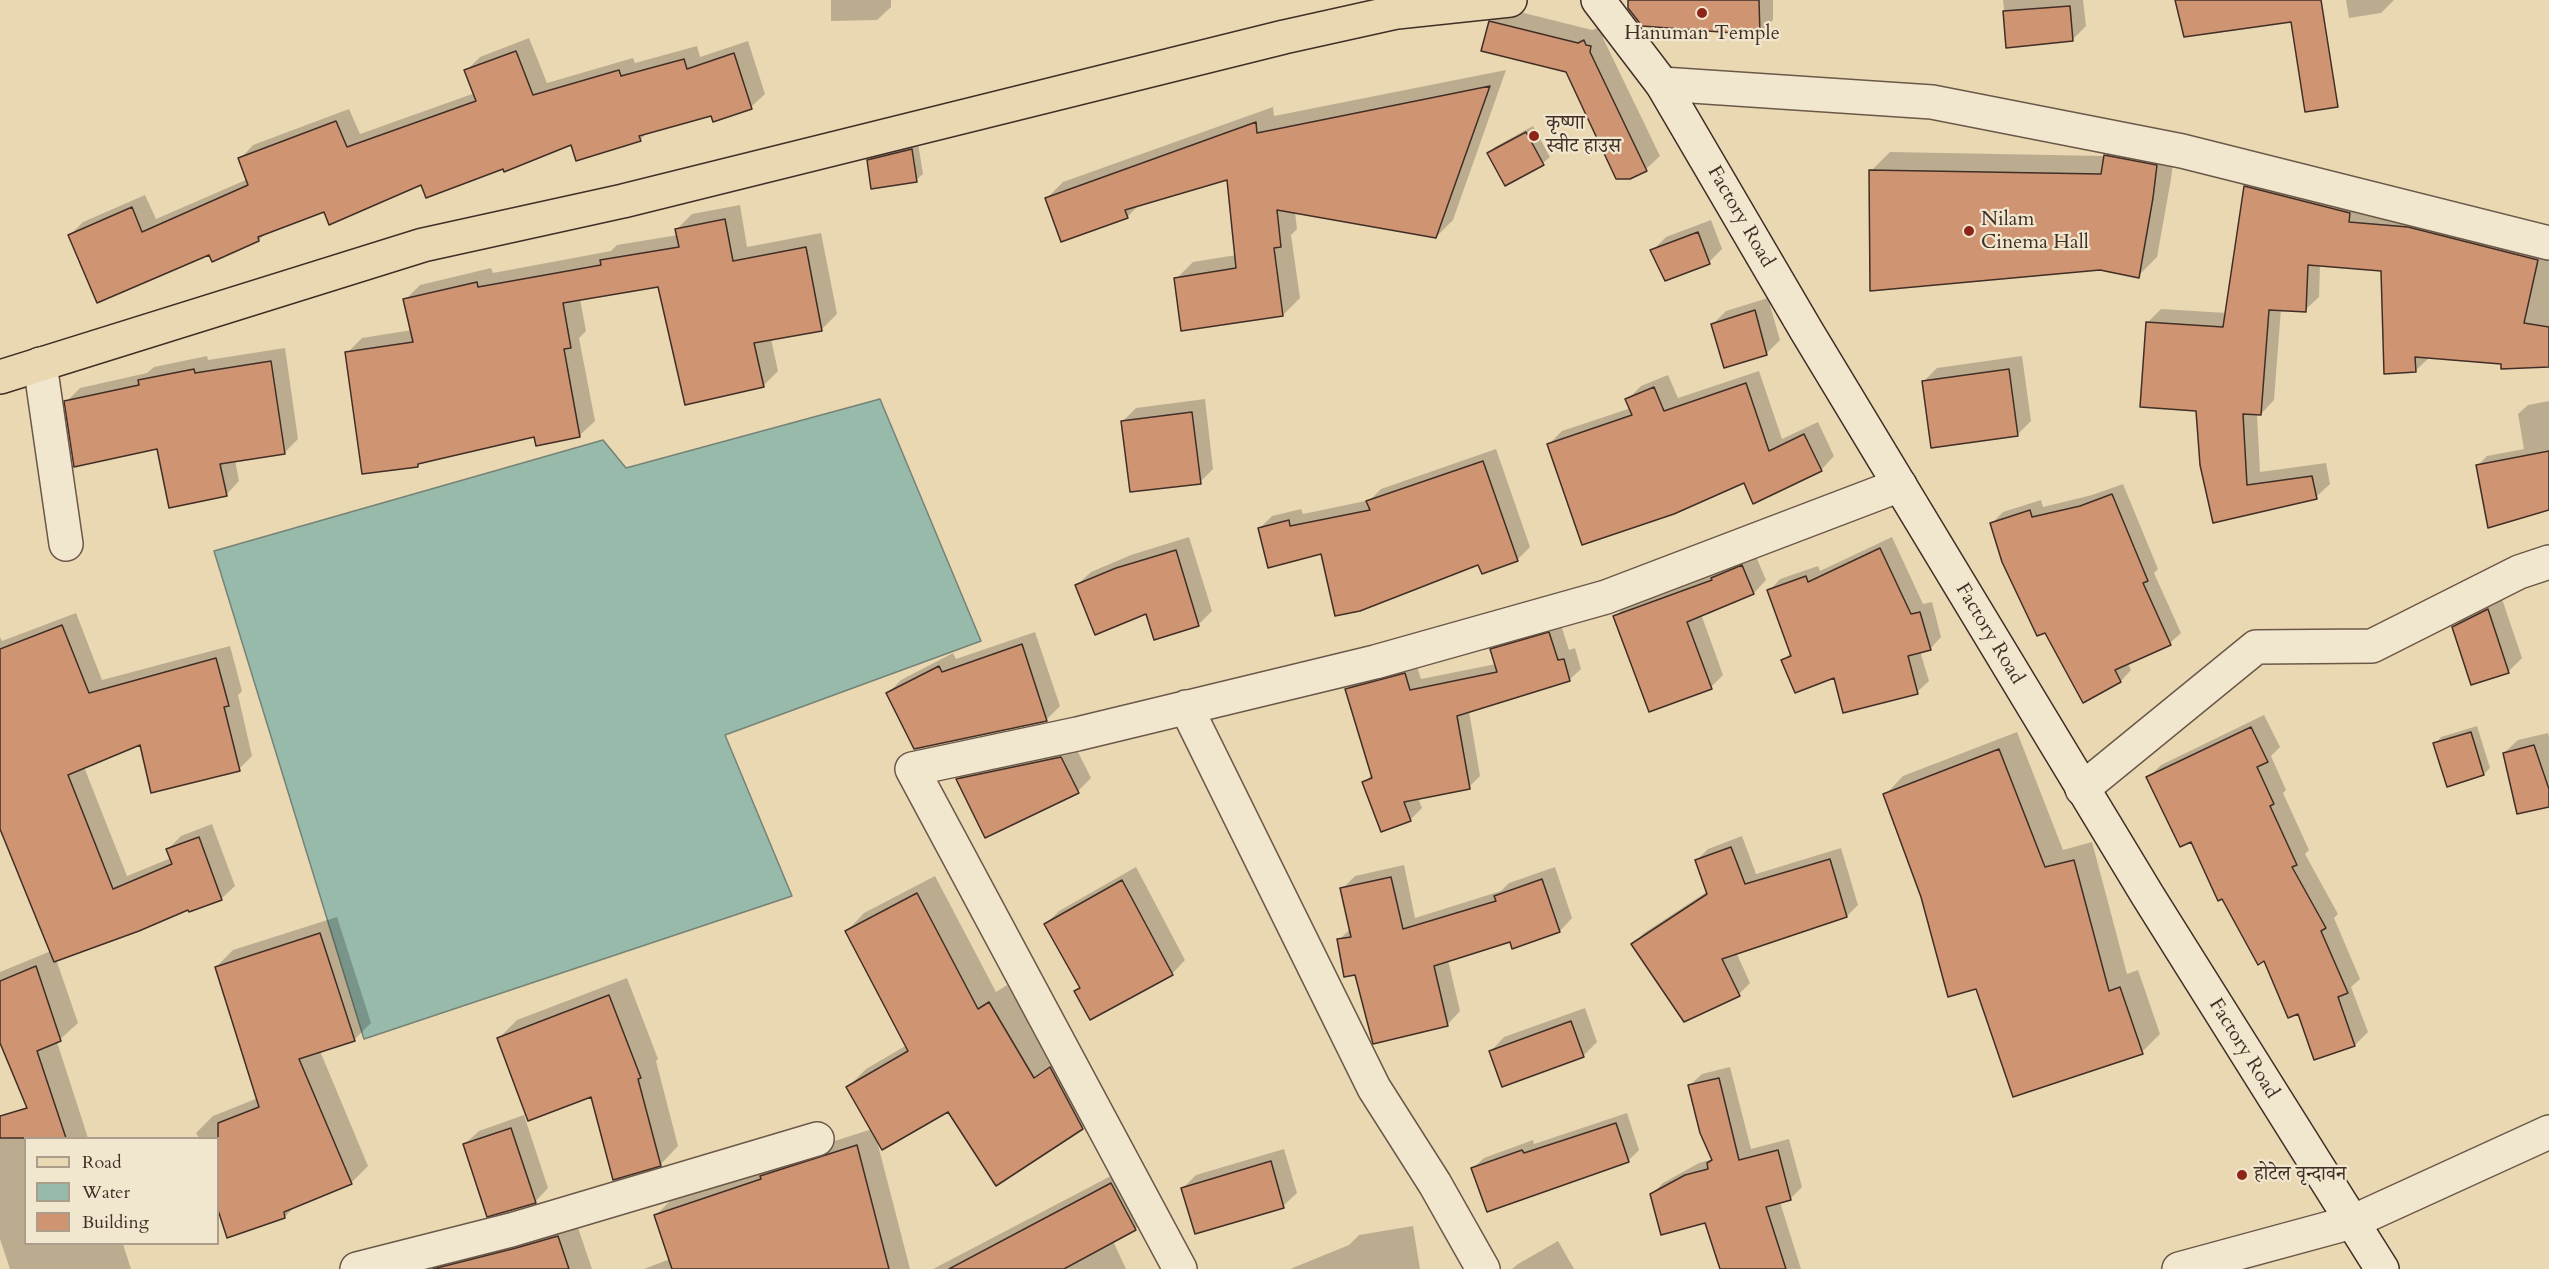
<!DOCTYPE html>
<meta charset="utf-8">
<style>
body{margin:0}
#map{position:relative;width:2549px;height:1269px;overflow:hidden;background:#ead8b3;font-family:Cardo,serif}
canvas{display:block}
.legend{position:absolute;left:24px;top:1137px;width:195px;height:108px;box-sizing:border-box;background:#f1e6ce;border:2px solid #ab9c8b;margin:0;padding:8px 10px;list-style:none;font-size:18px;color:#412e26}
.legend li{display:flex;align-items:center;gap:12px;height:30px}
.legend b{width:30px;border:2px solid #ab9c8b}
</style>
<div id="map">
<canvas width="2549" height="1269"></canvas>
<ul class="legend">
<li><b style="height:8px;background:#ead8b3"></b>Road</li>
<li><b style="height:16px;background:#98baab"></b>Water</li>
<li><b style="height:16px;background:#cf9472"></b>Building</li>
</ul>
</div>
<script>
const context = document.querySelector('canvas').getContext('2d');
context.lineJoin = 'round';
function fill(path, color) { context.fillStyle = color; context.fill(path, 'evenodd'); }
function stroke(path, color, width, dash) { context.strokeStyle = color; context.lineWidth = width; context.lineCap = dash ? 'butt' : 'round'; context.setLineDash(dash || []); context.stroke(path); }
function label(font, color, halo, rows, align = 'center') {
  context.font = font + ' Cardo,"Noto Serif Devanagari",serif'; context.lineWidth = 4.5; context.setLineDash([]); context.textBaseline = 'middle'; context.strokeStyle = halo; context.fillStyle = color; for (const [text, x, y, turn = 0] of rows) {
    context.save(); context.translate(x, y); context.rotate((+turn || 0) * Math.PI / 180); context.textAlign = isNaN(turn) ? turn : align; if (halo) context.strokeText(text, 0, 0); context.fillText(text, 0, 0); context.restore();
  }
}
const water = new Path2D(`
 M 880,399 L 981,641 L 725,735 L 792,896 L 364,1039 L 214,551 L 603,440 L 626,468 Z`);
fill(water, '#98baab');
stroke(water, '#758276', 1.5);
fill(new Path2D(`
 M 831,0 L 891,0 L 891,7 L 877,20 L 831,21 Z
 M 1639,0 L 1773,0 L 1773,20 L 1759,33 Z
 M 2003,0 L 2083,0 L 2086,26 L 2072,40 L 2008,46 Z
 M 2346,0 L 2394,0 L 2381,13 L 2349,18 Z
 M 1504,8 L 1592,30 L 1598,28 L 1600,32 L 1604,33 L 1603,38 L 1660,156 L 1646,169 L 1567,71 L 1491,22 Z
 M 529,38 L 547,83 L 633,58 L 635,63 L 697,46 L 700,57 L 748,41 L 765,94 L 751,107 L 712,114 L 647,133 L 640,140 L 572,143 L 504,167 L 422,183 L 324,211 L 266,233 L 259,240 L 210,253 L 70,235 L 83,222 L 145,195 L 156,219 L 248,179 L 240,159 L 253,145 L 349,109 L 360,134 L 475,93 L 466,71 L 480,57 Z
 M 1506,70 L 1453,220 L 1436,237 L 1295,212 L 1297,229 L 1291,235 L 1300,298 L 1283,315 L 1176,279 L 1193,262 L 1236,255 L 1228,178 L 1141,203 L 1127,217 L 1046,199 L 1063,182 L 1273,107 L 1274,116 Z
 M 1533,126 L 1550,157 L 1543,163 L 1506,184 L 1489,154 L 1495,147 Z
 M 2124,137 L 2175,147 L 2171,179 L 2157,257 L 2138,276 L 1871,171 L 1890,152 L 2105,156 Z
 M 918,143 L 923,174 L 916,180 L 868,160 L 875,154 Z
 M 2259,173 L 2549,246 L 2549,365 L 2430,357 L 2415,371 L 2382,269 L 2320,265 L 2319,297 L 2305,310 L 2281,309 L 2274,400 L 2261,414 L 2257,414 L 2260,472 L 2326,463 L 2330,484 L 2316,497 L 2214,521 L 2198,410 L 2148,322 L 2161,309 L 2227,313 L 2245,186 Z
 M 740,205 L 747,247 L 821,233 L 837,314 L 821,330 L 771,339 L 778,371 L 763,386 L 659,286 L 580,299 L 586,331 L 579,338 L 595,421 L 579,436 L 536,435 L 421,462 L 417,465 L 347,353 L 362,338 L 412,330 L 405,300 L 420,285 L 491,268 L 493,273 L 611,251 L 617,245 L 678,235 L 677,229 L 692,214 Z
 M 1711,220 L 1722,249 L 1709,262 L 1652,251 L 1666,237 Z
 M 1768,298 L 1780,340 L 1766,354 L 1713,324 L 1726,311 Z
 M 285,348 L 298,439 L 284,453 L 235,460 L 239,481 L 226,495 L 158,447 L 66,402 L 80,388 L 147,373 L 154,367 L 207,356 L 208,360 Z
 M 2022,356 L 2031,421 L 2018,434 L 1924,381 L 1937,368 Z
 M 1759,371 L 1782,439 L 1818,422 L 1834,456 L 1821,470 L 1744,481 L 1548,445 L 1562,431 L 1631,408 L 1627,400 L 1641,386 L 1668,375 L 1678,398 Z
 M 1205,399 L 1213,469 L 1200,482 L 1123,421 L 1136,408 Z
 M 2549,401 L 2549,508 L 2477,466 L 2487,456 L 2524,449 L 2518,414 L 2528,405 Z
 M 1496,449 L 1530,547 L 1517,560 L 1479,563 L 1322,552 L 1259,529 L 1272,516 L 1301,509 L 1303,514 L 1370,500 L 1381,489 Z
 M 2123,484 L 2158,569 L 2154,573 L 2181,633 L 2170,643 L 2127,662 L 2131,670 L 2121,681 L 2083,701 L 1992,523 L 2003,512 L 2041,500 L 2043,507 L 2092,495 Z
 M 1189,537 L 1212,611 L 1198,625 L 1147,612 L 1077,585 L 1091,572 L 1131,555 Z
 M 1892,537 L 1923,604 L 1932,602 L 1941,637 L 1930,649 L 1920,651 L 1929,681 L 1917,692 L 1835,676 L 1783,661 L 1791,652 L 1769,591 L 1780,579 L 1818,566 L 1820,571 Z
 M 1755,554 L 1766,580 L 1754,593 L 1701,614 L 1723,675 L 1711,687 L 1615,617 L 1627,604 Z
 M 2501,596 L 2522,658 L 2509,671 L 2472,684 L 2453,627 L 2467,614 Z
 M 76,613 L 102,680 L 230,646 L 242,691 L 238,695 L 252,756 L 239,769 L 141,743 L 84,767 L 127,876 L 171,858 L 168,849 L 181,836 L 212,824 L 235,886 L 221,899 L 189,908 L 56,959 L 78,1023 L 57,1042 L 88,1138 L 26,1138 L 26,1244 L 123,1244 L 131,1269 L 10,1269 L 0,1239 L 0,1122 L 29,1107 L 0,1039 L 0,972 L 51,951 L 0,825 L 0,637 L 2,641 Z
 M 1560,622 L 1569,650 L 1575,648 L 1581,669 L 1569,680 L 1469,711 L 1480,776 L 1469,787 L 1418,798 L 1422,808 L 1410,820 L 1364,783 L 1372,774 L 1347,689 L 1358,678 L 1416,663 L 1421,679 L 1496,664 L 1491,650 L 1503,638 Z
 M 1035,632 L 1060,706 L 1046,720 L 888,693 L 901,680 L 953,653 L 956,659 Z
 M 2264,715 L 2280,747 L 2271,756 L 2286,790 L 2283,793 L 2309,850 L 2305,854 L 2338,914 L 2334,918 L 2360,979 L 2351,987 L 2368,1032 L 2355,1045 L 2315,1059 L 2299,1012 L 2191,840 L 2148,778 L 2161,765 Z
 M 2477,726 L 2490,768 L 2484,774 L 2435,744 L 2441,737 Z
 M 2017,732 L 2063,850 L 2092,842 L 2127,974 L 2138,970 L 2160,1034 L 2142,1052 L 1977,988 L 1885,795 L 1903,776 Z
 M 2548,733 L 2549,737 L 2549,805 L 2504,753 L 2518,740 Z
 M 1074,744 L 1091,778 L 1078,791 L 957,779 L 971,766 Z
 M 1742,836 L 1756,874 L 1841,848 L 1858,905 L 1847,916 L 1736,952 L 1750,983 L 1739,994 L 1633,944 L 1644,933 L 1708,891 L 1696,861 L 1708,849 Z
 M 1404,865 L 1415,918 L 1501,891 L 1509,883 L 1555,867 L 1572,918 L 1560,931 L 1513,947 L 1511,940 L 1448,960 L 1460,1011 L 1448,1024 L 1374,1042 L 1356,974 L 1339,940 L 1351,928 L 1342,889 L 1355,876 Z
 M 1136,867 L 1185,960 L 1172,974 L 1076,992 L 1081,987 L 1046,924 L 1059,911 Z
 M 935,876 L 996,992 L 1007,985 L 1052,1061 L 1100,1110 L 1083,1127 L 997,1184 L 949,1110 L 877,1141 L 910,1269 L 644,1269 L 670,1259 L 656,1215 L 673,1198 L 779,1159 L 872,1129 L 848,1087 L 866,1069 L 907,1045 L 847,931 L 864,913 Z
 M 337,917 L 371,1023 L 354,1040 L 320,1051 L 368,1166 L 351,1183 L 296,1205 L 285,1217 L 228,1236 L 218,1206 L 222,1199 L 218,1187 L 218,1138 L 199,1138 L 196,1133 L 213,1116 L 258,1098 L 216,967 L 233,950 Z
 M 627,978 L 658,1059 L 656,1061 L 678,1146 L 660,1165 L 592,1095 L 499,1038 L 517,1020 Z
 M 1585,1008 L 1597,1042 L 1583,1056 L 1491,1051 L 1504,1037 Z
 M 1730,1067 L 1751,1149 L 1789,1139 L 1802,1187 L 1790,1199 L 1780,1202 L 1801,1269 L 1721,1269 L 1706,1221 L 1651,1195 L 1663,1183 L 1699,1163 L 1713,1159 L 1690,1085 L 1702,1074 Z
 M 1627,1113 L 1639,1150 L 1628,1161 L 1473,1168 L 1484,1158 L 1533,1140 L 1534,1144 Z
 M 524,1115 L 548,1188 L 535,1202 L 465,1144 L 479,1131 Z
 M 1284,1149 L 1297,1193 L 1283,1206 L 1183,1188 L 1196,1175 Z
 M 1128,1167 L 1152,1212 L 1135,1229 L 1113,1241 L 1126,1269 L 933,1269 Z
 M 575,1219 L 592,1269 L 381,1269 Z
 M 1413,1226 L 1420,1269 L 1290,1269 L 1349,1245 L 1359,1235 Z
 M 1558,1241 L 1574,1269 L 1512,1269 L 1518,1264 Z`), '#0003');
const building = new Path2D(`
 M 1628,0 L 1759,0 L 1760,35 L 1642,26 L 1628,8 Z
 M 2175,0 L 2321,0 L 2338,107 L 2305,112 L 2291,22 L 2184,37 Z
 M 2070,6 L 2073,41 L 2006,48 L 2003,11 Z
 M 1489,21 L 1578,43 L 1584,40 L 1586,45 L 1591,46 L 1590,52 L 1647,171 L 1630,179 L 1616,179 L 1566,72 L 1481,51 Z
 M 516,51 L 533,95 L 619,70 L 621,76 L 684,59 L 687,69 L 734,53 L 752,109 L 713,122 L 711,116 L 639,136 L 641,141 L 576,161 L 571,145 L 504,172 L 503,169 L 426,198 L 421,185 L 329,225 L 324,212 L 258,237 L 259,241 L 212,262 L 209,255 L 97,303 L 68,235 L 132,207 L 142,232 L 248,185 L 238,158 L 336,121 L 347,147 L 476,101 L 464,70 Z
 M 1490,86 L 1436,238 L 1277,210 L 1281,247 L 1274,248 L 1283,316 L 1181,331 L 1174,278 L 1236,268 L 1227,180 L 1125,210 L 1128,218 L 1061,242 L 1045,198 L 1256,122 L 1257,133 Z
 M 1526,132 L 1544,165 L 1505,186 L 1487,153 Z
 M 912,149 L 917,182 L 871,189 L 867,160 Z
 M 2104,155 L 2157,165 L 2153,198 L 2139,278 L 2100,270 L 1870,291 L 1869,170 L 2101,174 Z
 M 2244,186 L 2350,213 L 2349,222 L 2408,227 L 2538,260 L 2524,323 L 2549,327 L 2549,367 L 2501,369 L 2501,364 L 2415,357 L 2416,372 L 2384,374 L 2381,271 L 2308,265 L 2306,312 L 2269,310 L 2261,415 L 2243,414 L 2247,485 L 2312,476 L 2317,499 L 2213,523 L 2200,465 L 2196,411 L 2140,407 L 2146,322 L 2223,327 Z
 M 725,219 L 733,261 L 806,247 L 822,331 L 754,343 L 764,387 L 685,405 L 658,287 L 563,303 L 571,348 L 564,349 L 580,437 L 536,446 L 534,437 L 418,464 L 418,467 L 362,474 L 345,352 L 413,342 L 403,299 L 477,282 L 478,287 L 601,265 L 600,260 L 679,247 L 675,229 Z
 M 1698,232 L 1710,264 L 1665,281 L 1650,250 Z
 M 1755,310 L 1767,355 L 1724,368 L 1711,324 Z
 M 271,361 L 285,454 L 220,464 L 227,496 L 169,508 L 157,449 L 74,467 L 64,401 L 139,385 L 138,380 L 194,369 L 195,373 Z
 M 2009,369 L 2018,436 L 1931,448 L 1922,381 Z
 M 1746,383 L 1769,451 L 1804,434 L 1822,471 L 1753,504 L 1744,483 L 1674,514 L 1582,545 L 1547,444 L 1632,415 L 1625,399 L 1654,387 L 1664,411 Z
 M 1192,412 L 1201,484 L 1130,492 L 1121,421 Z
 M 2549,451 L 2549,510 L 2488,528 L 2476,465 Z
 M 1483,461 L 1518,561 L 1482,574 L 1478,565 L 1360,611 L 1335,616 L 1321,554 L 1268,568 L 1258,528 L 1289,520 L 1290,526 L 1370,510 L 1366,501 Z
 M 2112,494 L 2148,581 L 2143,583 L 2171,645 L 2115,670 L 2121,682 L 2083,703 L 2045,633 L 2037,636 L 2002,562 L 1990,523 L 2030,510 L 2032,517 L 2080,506 Z
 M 1880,548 L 1911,614 L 1920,612 L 1931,650 L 1908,656 L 1918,694 L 1843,713 L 1834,678 L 1795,693 L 1781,660 L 1791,656 L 1767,590 L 1806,576 L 1808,582 Z
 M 1176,550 L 1199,626 L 1154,640 L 1146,614 L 1095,635 L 1075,585 L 1116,568 Z
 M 1742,565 L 1754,594 L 1687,622 L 1712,689 L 1649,712 L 1613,616 L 1712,580 L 1711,578 Z
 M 2488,609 L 2509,673 L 2471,685 L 2452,627 Z
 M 62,625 L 89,693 L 216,658 L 229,706 L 224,707 L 240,771 L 151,793 L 140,745 L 68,775 L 113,889 L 172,864 L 166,849 L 199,837 L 222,900 L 189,912 L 188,910 L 139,931 L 54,962 L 0,829 L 0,649 Z
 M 1549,632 L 1558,660 L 1564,659 L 1570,681 L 1457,716 L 1470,789 L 1404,802 L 1411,821 L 1381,832 L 1362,782 L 1372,778 L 1345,689 L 1405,673 L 1410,690 L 1497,672 L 1490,649 Z
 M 1022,644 L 1047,721 L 914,749 L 886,693 L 939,666 L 942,672 Z
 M 2251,727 L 2268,762 L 2257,767 L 2274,804 L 2270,806 L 2297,865 L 2292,867 L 2326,928 L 2321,931 L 2348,993 L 2338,997 L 2355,1046 L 2314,1060 L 2298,1014 L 2288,1018 L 2264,961 L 2258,965 L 2222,899 L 2218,901 L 2191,842 L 2180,847 L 2146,777 Z
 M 2471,732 L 2484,775 L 2447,787 L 2433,743 Z
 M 2534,745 L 2549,789 L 2549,807 L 2517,814 L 2503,753 Z
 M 1999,749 L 2045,867 L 2074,860 L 2109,991 L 2120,987 L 2143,1054 L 2013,1097 L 1976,989 L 1948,997 L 1921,897 L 1883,794 Z
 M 1061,757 L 1079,793 L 985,838 L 956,779 Z
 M 1731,847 L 1745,884 L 1830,859 L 1847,917 L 1722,959 L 1740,996 L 1684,1022 L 1631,944 L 1707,894 L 1695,860 Z
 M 1391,877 L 1403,929 L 1496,901 L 1494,896 L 1542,879 L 1560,932 L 1512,949 L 1510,942 L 1434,966 L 1448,1026 L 1373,1044 L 1355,975 L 1344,977 L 1337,939 L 1351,937 L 1340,888 Z
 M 1122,880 L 1173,975 L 1090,1020 L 1074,991 L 1080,988 L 1044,924 Z
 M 917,893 L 978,1009 L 989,1002 L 1034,1078 L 1050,1067 L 1083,1129 L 996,1186 L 948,1112 L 882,1150 L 846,1087 L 908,1051 L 845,931 Z
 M 320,933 L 355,1041 L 299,1059 L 352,1184 L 284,1212 L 285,1218 L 227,1238 L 218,1210 L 218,1123 L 259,1107 L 215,967 Z
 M 36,966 L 61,1041 L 37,1051 L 66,1138 L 0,1138 L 0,1116 L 27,1108 L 0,1043 L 0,981 Z
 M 609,995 L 641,1078 L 638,1079 L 661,1166 L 613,1180 L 591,1097 L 528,1121 L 497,1038 Z
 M 1571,1021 L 1584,1057 L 1502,1087 L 1489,1051 Z
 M 1719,1078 L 1739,1160 L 1778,1150 L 1791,1200 L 1766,1207 L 1786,1269 L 1720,1269 L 1705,1223 L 1661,1235 L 1650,1194 L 1685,1175 L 1708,1169 L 1707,1163 L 1712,1160 L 1700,1133 L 1688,1085 Z
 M 1616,1123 L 1629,1162 L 1487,1212 L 1471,1168 L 1522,1150 L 1524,1153 Z
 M 511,1128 L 536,1203 L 487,1217 L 463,1144 Z
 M 857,1145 L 889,1269 L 672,1269 L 654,1215 L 761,1179 L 760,1176 Z
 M 1271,1161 L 1284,1208 L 1195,1234 L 1181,1188 Z
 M 1111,1183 L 1136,1230 L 1064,1269 L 949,1269 Z
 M 558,1236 L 569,1269 L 433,1269 L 516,1248 Z`);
fill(building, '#cf9472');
stroke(building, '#412e26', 1.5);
const street = new Path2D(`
 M 1662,84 L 1932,102 L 2182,151 L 2549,243
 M 40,364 L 66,544
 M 1186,707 L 1374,1088 L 1435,1184 L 1483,1269
 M 2082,789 L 2256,647 L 2372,646 L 2519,572 L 2549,562
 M 357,1269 L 511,1230 L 817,1139
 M 1180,1269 L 912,769 L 1077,734 L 1375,662 L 1606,597 L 1900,485
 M 2179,1269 L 2352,1222 L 2549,1132`);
const secondary = new Path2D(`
 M 1598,0 L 1662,84 L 1806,330 L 2148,896 L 2382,1269`);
const primary = new Path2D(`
 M 0,377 L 423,245 L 623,201 L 1284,37 L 1397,12 L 1510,0`);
stroke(street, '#6b5849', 36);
stroke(secondary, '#412e26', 36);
stroke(primary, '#412e26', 36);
stroke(street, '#f1e6ce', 33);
stroke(secondary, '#f1e6ce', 33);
stroke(primary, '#ead8b3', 33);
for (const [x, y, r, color] of [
 [1702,13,6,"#8f2418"],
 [1534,136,6,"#8f2418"],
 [1969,231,6,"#8f2418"],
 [2242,1175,6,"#8f2418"]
]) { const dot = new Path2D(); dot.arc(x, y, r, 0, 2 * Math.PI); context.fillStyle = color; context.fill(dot); stroke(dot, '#f1e6ce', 2); }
label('20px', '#412e26', '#f1e6ce', [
 ["Hanuman Temple",1702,34,"center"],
 ["कृष्णा",1546,124],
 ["स्वीट हाउस",1546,147],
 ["Nilam",1981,220],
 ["Cinema Hall",1981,243],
 ["होटेल वृन्दावन",2254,1175]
], 'left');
label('20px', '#412e26', '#f1e6ce', [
 ["Factory Road",1740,217,60],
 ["Factory Road",1989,634,59],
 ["Factory Road",2243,1049,58]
]);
</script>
